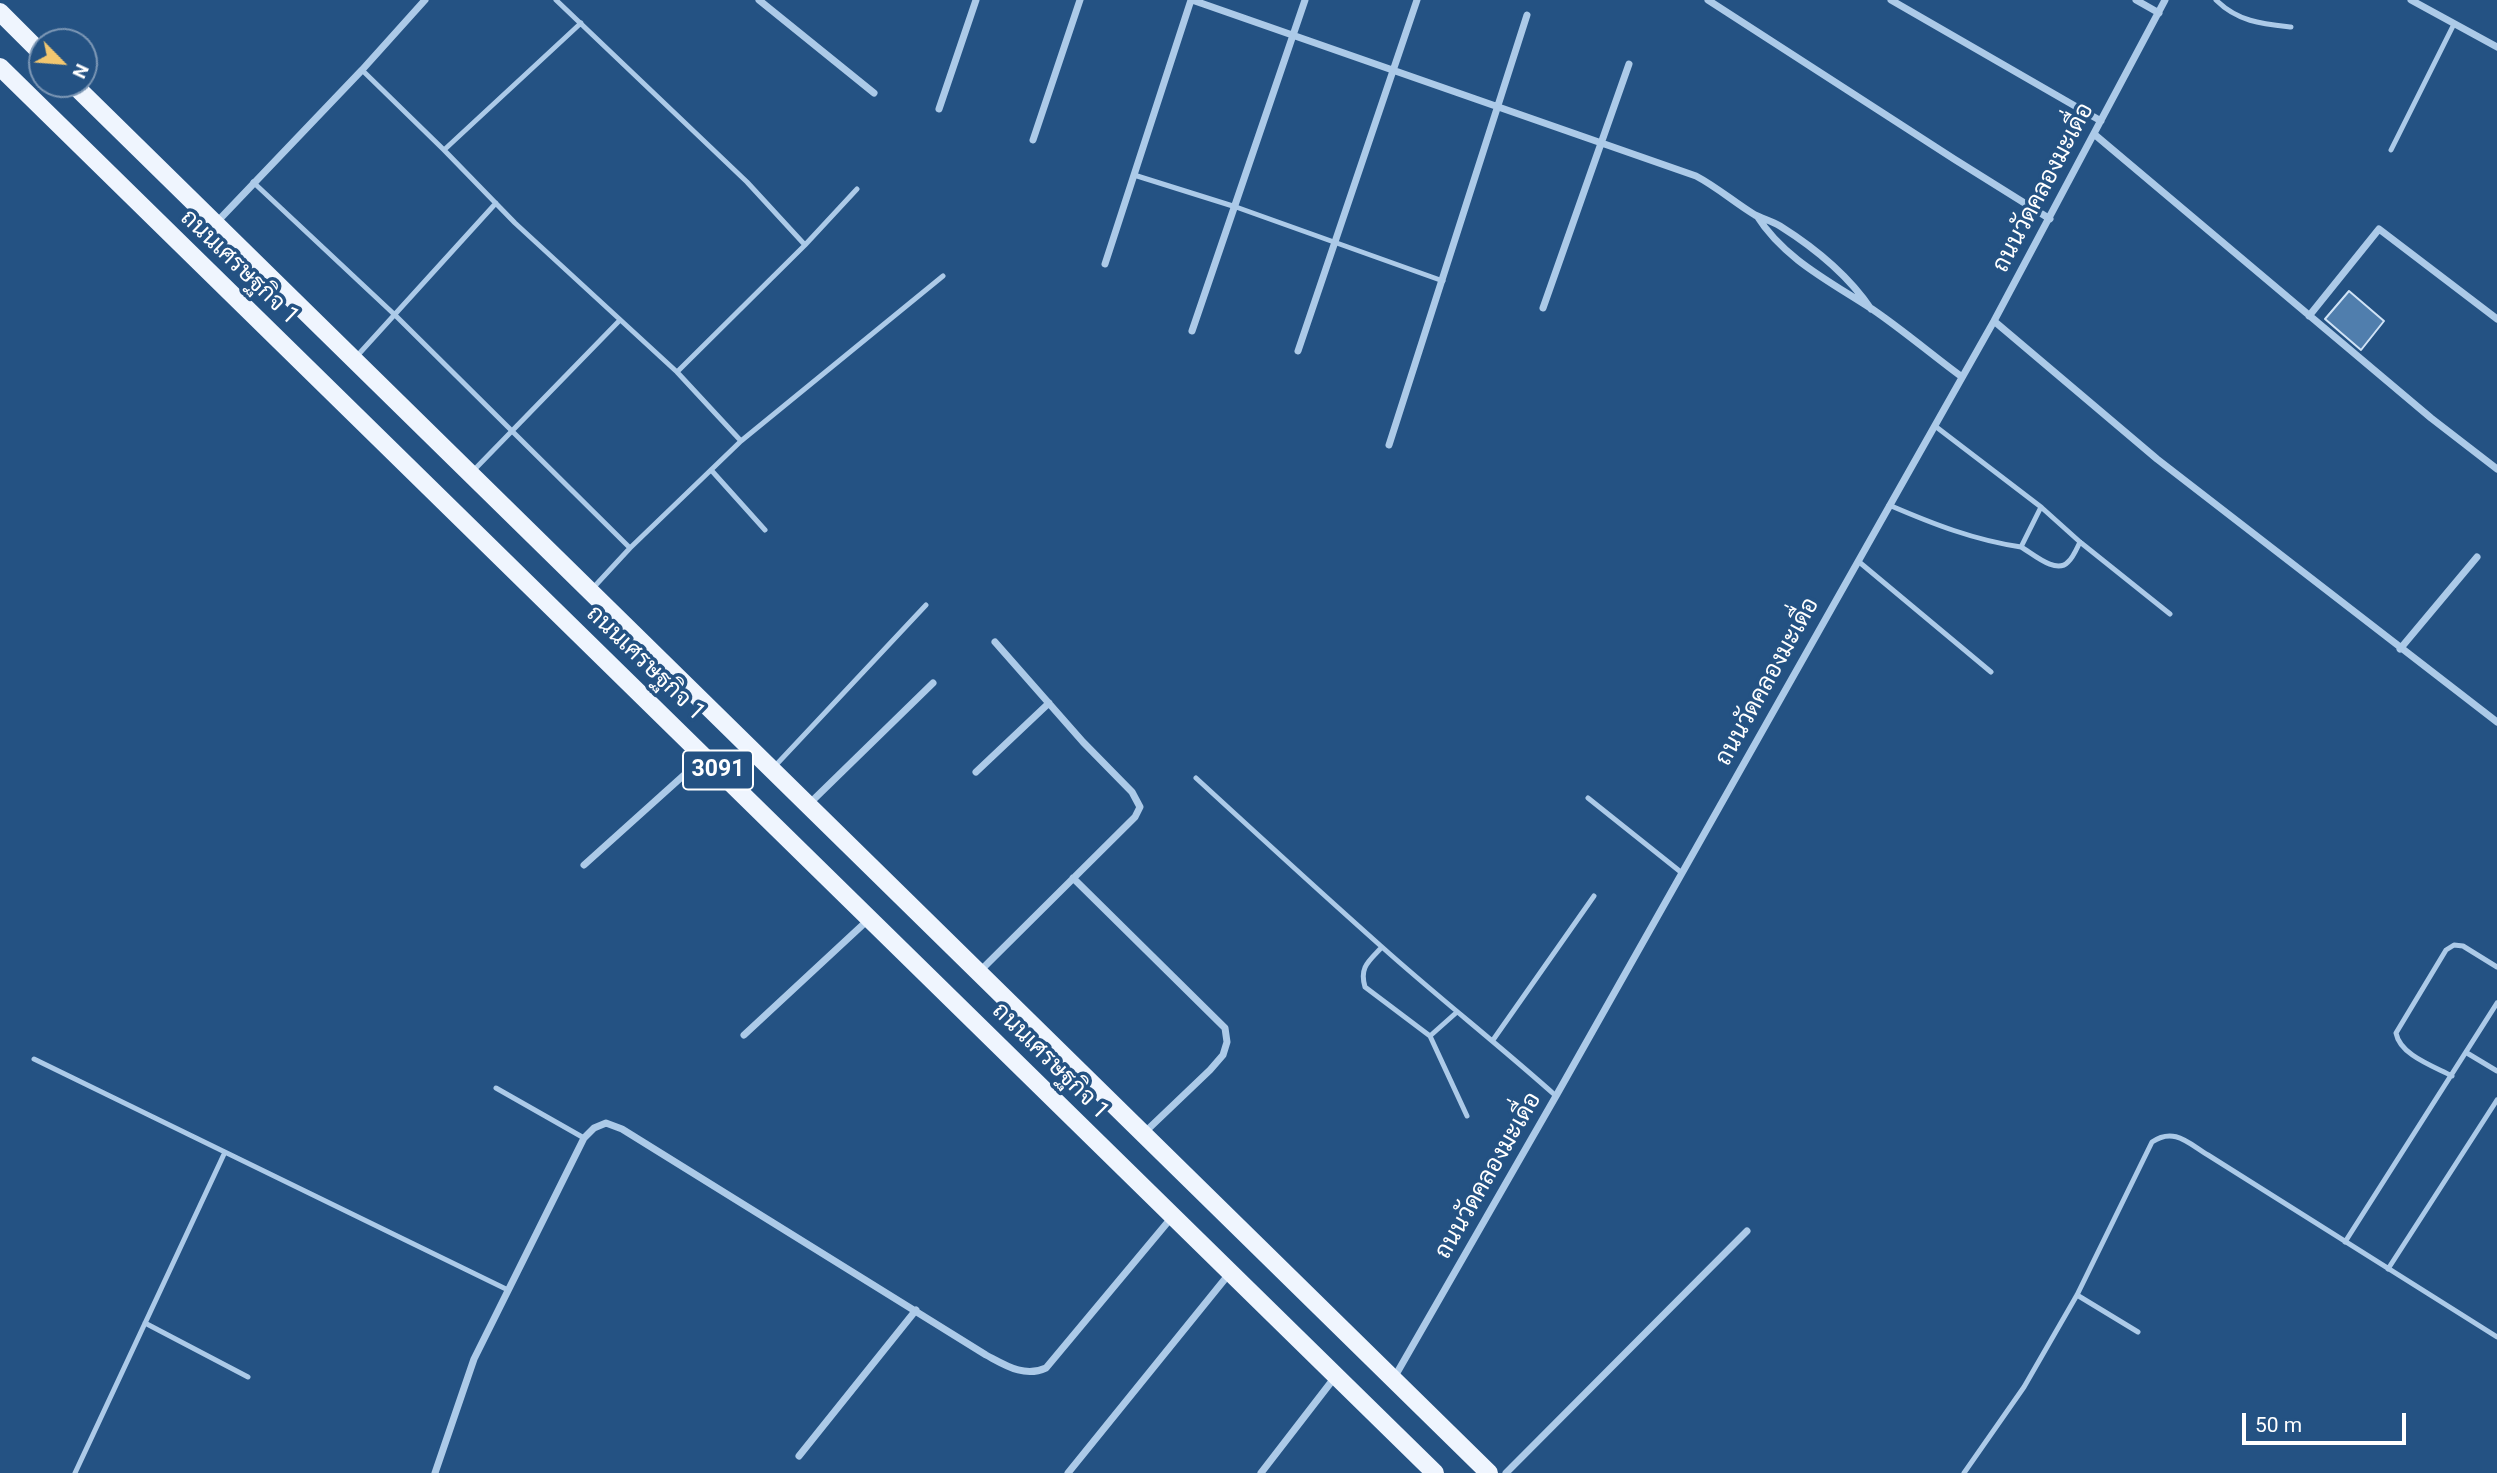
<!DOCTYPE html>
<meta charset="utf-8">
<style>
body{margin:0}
#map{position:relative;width:2497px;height:1473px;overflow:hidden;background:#245283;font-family:Roboto,sans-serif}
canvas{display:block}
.north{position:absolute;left:28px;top:28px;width:70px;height:70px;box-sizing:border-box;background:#245283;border:2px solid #7c97b5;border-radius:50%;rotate:115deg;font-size:19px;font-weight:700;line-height:28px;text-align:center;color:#fff}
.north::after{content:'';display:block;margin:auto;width:24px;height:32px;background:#f2c770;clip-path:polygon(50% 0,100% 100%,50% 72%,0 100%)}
.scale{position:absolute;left:2242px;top:1413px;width:164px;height:32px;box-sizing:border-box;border:4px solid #fff;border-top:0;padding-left:9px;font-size:21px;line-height:24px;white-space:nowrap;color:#fff;-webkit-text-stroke:5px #245283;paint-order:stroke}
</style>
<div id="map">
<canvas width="2497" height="1473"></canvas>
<div class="north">N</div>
<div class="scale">50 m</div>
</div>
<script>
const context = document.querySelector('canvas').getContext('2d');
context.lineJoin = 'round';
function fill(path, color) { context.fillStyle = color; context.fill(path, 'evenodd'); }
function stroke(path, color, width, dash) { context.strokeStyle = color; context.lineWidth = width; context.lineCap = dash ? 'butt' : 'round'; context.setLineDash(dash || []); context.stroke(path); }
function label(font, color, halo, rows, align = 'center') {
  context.font = font + ' Roboto,Sarabun,sans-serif'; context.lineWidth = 7; context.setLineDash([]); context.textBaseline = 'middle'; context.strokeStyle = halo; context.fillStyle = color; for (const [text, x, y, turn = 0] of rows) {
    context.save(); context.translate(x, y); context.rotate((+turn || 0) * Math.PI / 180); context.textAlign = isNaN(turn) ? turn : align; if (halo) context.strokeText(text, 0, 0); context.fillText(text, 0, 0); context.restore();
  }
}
const building = new Path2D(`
 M 2349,291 L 2384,321 L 2361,350 L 2325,319 Z`);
fill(building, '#507ead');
stroke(building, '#d0e3f6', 2);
stroke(new Path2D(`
 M 556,0 L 747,182 L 805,245 L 677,372
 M 2216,0 C 2238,22 2263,24 2291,27
 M 362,70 L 444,150 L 581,23
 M 444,150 L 515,223 L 677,372 L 741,441 L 630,548 L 593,588
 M 2391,150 L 2454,24
 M 1134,175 L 1236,207 L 1443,281
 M 253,182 L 396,316 L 630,548
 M 805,245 L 857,189
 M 357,356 L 496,203
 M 1935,426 L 2041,507 L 2080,542 L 2170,614
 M 741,441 L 943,276
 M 473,471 L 620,320
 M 712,471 L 765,530
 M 1889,505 C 1933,524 1974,540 2021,547 L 2041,507
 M 2021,547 C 2032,553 2056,575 2068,562 C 2073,558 2077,548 2080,542
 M 1858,561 L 1991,672
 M 775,766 L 926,605
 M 1196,778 C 1258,835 1319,891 1382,947 C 1439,998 1499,1045 1556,1096
 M 1588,798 L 1682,873
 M 1382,947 C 1369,961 1359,967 1365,987 L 1430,1036 L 1457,1012
 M 1430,1036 L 1467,1116
 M 1493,1040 L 1594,896
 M 2467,1053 L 2497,1071
 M 34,1059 L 508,1290
 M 2452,1076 C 2433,1066 2400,1055 2396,1033 L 2446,950 L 2454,945 L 2463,946 L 2497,967
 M 496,1088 L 584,1138
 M 2345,1242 L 2497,1003
 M 2388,1269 L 2497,1100
 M 2077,1295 L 2138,1332
 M 145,1323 L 248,1377
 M 75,1473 L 225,1152
 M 1964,1473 L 2024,1387 L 2077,1295 L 2152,1142 C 2174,1127 2188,1143 2208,1155 L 2497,1337`), '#accae8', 5);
stroke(new Path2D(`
 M 759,0 L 874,93
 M 1192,0 L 1696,176 C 1717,187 1735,203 1755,215 C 1763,219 1772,221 1780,226 C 1815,248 1848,275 1871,309
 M 1708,0 L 1954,159 L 2050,219
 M 1891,0 L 2101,121
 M 2136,0 L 2159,13
 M 2411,0 L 2497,47
 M 939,109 L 976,0
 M 2094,134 L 2431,418 L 2497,469
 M 1033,140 L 1080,0
 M 1757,216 C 1784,259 1831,282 1872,309 C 1903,330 1932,355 1962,377
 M 215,224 L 362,70 L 425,0
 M 1105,264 L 1191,0
 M 1543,308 L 1629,64
 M 2309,316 L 2379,229 L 2497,319
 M 1994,321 L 2157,459 L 2497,722
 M 1192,331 L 1305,0
 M 1298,351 L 1417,0
 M 1389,445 L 1527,15
 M 2400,649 L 2477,557
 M 976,772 L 1049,703
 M 809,804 L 933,683
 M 584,865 L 704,757
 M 1073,878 L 1225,1028 L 1227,1042 L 1223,1055 L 1210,1070 L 1144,1133
 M 980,971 L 1135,817 L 1140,807 L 1132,792 L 1083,742 L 995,642
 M 744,1035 L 869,919
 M 1394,1378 L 1556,1096 L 1994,321 L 2165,0
 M 799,1456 L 916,1310
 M 435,1473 L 474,1359 L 584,1138 L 594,1128 L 606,1123 L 622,1129 L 986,1355 C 1005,1365 1024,1378 1046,1368 L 1172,1217
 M 1068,1473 L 1229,1274
 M 1261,1473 L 1335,1377
 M 1506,1473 L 1747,1231`), '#accae8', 7);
stroke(new Path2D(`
 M 0,12 L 42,54
 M 0,67 L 1435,1473
 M 73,84 L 1489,1473`), '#eff5fe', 18);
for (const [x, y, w] of [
 [718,770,70]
]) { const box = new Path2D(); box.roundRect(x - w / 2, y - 19.5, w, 39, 5); context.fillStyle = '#245283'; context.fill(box); stroke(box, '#fff', 2); }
label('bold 23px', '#fff', null, [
 ["3091",718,770]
]);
label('24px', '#fff', '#245283', [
 ["ถนนวัดคลองมะเดื่อ",2044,188,-62],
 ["ถนนเศรษฐกิจ 1",239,268,44],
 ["ถนนเศรษฐกิจ 1",645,664,44],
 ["ถนนวัดคลองมะเดื่อ",1768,682,-61],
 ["ถนนเศรษฐกิจ 1",1050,1062,45],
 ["ถนนวัดคลองมะเดื่อ",1489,1176,-60]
]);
</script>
